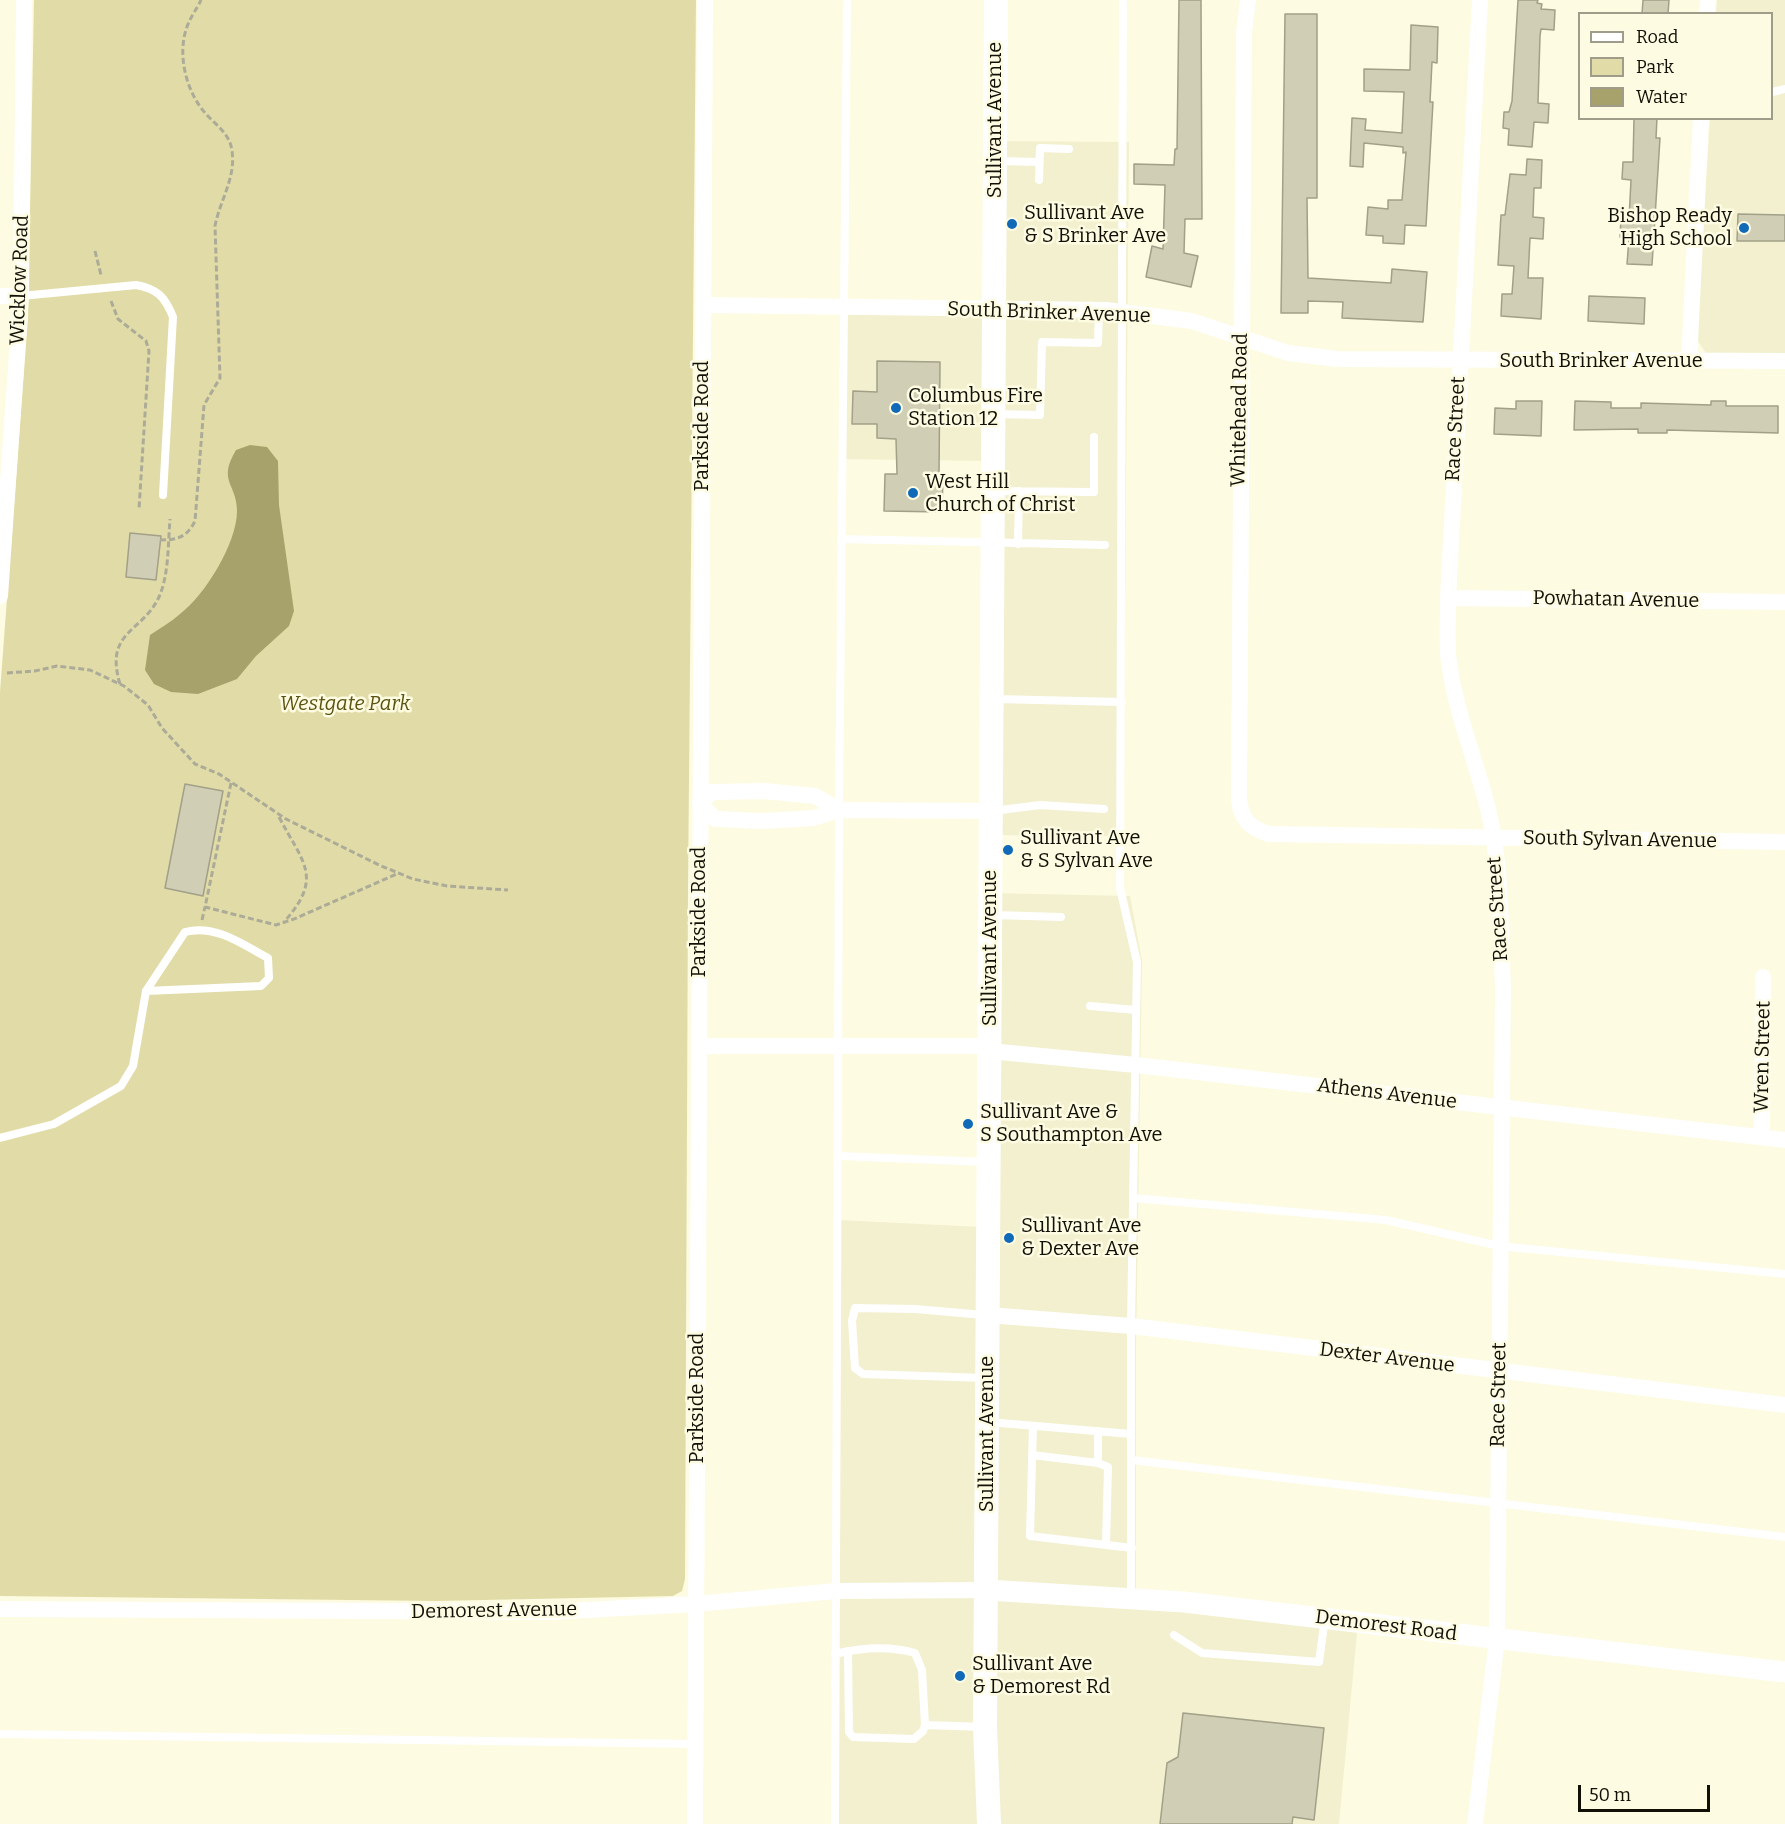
<!DOCTYPE html>
<style>
body{margin:0}
#map{position:relative;width:1785px;height:1824px;overflow:hidden;background:#fdfbe1;font-family:Bitter,serif}
canvas{display:block}
.legend{position:absolute;left:1578px;top:12px;width:195px;height:108px;box-sizing:border-box;background:#fdfbe1;border:2px solid #9f9d8a;margin:0;padding:8px 10px;list-style:none;font-size:18px;color:#111007}
.legend li{display:flex;align-items:center;gap:12px;height:30px}
.legend b{width:30px;border:2px solid #9f9d8a}
.scale{position:absolute;left:1578px;top:1785px;width:132px;height:27px;box-sizing:border-box;border:3px solid #111007;border-top:0;padding-left:8px;font-size:18px;line-height:21px;white-space:nowrap;color:#111007;-webkit-text-stroke:4px #fdfbe1;paint-order:stroke}
</style>
<div id="map">
<canvas width="1785" height="1824"></canvas>
<ul class="legend">
<li><b style="height:8px;background:#fff"></b>Road</li>
<li><b style="height:16px;background:#e1dca7"></b>Park</li>
<li><b style="height:16px;background:#a7a26b"></b>Water</li>
</ul>
<div class="scale">50 m</div>
</div>
<script>
const context = document.querySelector('canvas').getContext('2d');
context.lineJoin = 'round';
function fill(path, color) { context.fillStyle = color; context.fill(path, 'evenodd'); }
function stroke(path, color, width, dash) { context.strokeStyle = color; context.lineWidth = width; context.lineCap = dash ? 'butt' : 'round'; context.setLineDash(dash || []); context.stroke(path); }
function label(font, color, halo, rows, align = 'center') {
  context.font = font + ' Bitter,serif'; context.lineWidth = 5; context.setLineDash([]); context.textBaseline = 'middle'; context.strokeStyle = halo; context.fillStyle = color; for (const [text, x, y, turn = 0] of rows) {
    context.save(); context.translate(x, y); context.rotate((+turn || 0) * Math.PI / 180); context.textAlign = isNaN(turn) ? turn : align; if (halo) context.strokeText(text, 0, 0); context.fillText(text, 0, 0); context.restore();
  }
}
fill(new Path2D(`
 M 1717,0 L 1785,0 L 1785,353 L 1706,353 L 1696,338 L 1710,119 L 1772,118 L 1772,14 L 1716,13 Z
 M 992,141 L 1129,142 L 1123,836 L 987,835 L 990,461 L 839,459 L 840,302 L 990,303 Z
 M 988,893 L 1130,896 L 1142,961 L 1136,1346 L 1136,1594 L 1358,1622 L 1339,1824 L 834,1824 L 838,1220 L 981,1227 Z`), '#f3f0cf');
fill(new Path2D(`
 M 34,0 L 696,0 L 688,890 L 685,1579 L 682,1591 L 673,1596 L 437,1601 L 0,1596 L 0,692 L 28,318 Z`), '#e1dca7');
fill(new Path2D(`
 M 250,445 L 267,447 L 278,461 L 279,505 L 294,611 L 289,626 L 256,656 L 237,679 L 198,694 L 171,692 L 154,684 L 145,670 L 150,635 C 160,628 171,622 180,614 C 205,595 237,543 237,511 C 237,483 217,482 236,450 Z`), '#a7a26b');
const building = new Path2D(`
 M 1179,0 L 1201,0 L 1202,219 L 1185,219 L 1184,253 L 1198,256 L 1191,287 L 1146,277 L 1152,246 L 1163,249 L 1165,185 L 1134,184 L 1134,164 L 1174,165 L 1175,149 L 1177,149 Z
 M 1518,0 L 1538,0 L 1537,3 L 1542,4 L 1541,9 L 1555,10 L 1554,30 L 1541,29 L 1540,36 L 1538,103 L 1549,104 L 1548,123 L 1534,122 L 1532,147 L 1508,145 L 1509,129 L 1503,128 L 1504,112 L 1509,112 L 1512,101 Z
 M 1643,0 L 1669,0 L 1668,14 L 1642,14 Z
 M 1285,14 L 1317,14 L 1317,198 L 1307,198 L 1308,278 L 1391,283 L 1392,269 L 1427,272 L 1423,322 L 1342,318 L 1343,302 L 1308,301 L 1308,313 L 1281,313 Z
 M 1411,25 L 1438,27 L 1437,63 L 1432,62 L 1430,102 L 1433,102 L 1426,226 L 1405,225 L 1404,244 L 1383,243 L 1383,236 L 1366,235 L 1368,207 L 1388,209 L 1388,200 L 1402,200 L 1406,152 L 1403,153 L 1403,147 L 1364,143 L 1363,167 L 1350,166 L 1352,118 L 1366,119 L 1365,130 L 1402,133 L 1404,92 L 1364,91 L 1364,69 L 1410,70 Z
 M 1634,118 L 1657,118 L 1656,138 L 1660,138 L 1652,265 L 1627,264 L 1629,238 L 1620,237 L 1621,218 L 1629,219 L 1631,180 L 1622,179 L 1623,162 L 1633,162 Z
 M 1527,159 L 1542,160 L 1541,188 L 1534,188 L 1533,217 L 1544,218 L 1543,239 L 1530,238 L 1528,278 L 1543,278 L 1541,319 L 1501,316 L 1502,294 L 1512,294 L 1514,266 L 1498,265 L 1501,215 L 1505,215 L 1510,174 L 1526,175 Z
 M 1738,214 L 1785,215 L 1785,241 L 1737,241 Z
 M 1589,296 L 1645,298 L 1644,324 L 1588,321 Z
 M 877,361 L 940,362 L 939,475 L 943,475 L 942,512 L 884,511 L 885,474 L 897,474 L 896,439 L 877,438 L 877,424 L 852,424 L 853,391 L 877,392 Z
 M 1516,401 L 1542,401 L 1541,436 L 1494,434 L 1495,408 L 1516,409 Z
 M 1575,401 L 1611,402 L 1611,408 L 1641,408 L 1641,403 L 1711,405 L 1711,401 L 1726,401 L 1726,406 L 1778,406 L 1778,433 L 1667,430 L 1667,433 L 1638,433 L 1638,429 L 1574,430 Z
 M 130,533 L 161,536 L 156,580 L 126,577 Z
 M 185,784 L 223,791 L 203,896 L 165,888 Z
 M 1183,1713 L 1324,1728 L 1314,1820 L 1293,1817 L 1292,1824 L 1160,1824 L 1167,1763 L 1178,1757 Z`);
fill(building, '#d0ceb5');
stroke(building, '#a2a088', 1.5);
stroke(new Path2D(`
 M 95,251 L 101,275
 M 111,301 L 118,319 L 146,341 L 149,351 L 139,509
 M 160,540 C 178,540 187,537 195,521 L 204,405 L 220,378 L 215,226 C 220,200 236,178 232,151 C 230,134 217,126 206,114 C 185,91 175,49 190,20 C 193,13 198,7 201,0
 M 7,673 L 35,671 L 57,666 L 90,670 L 124,686 L 148,705 L 162,728 L 195,764 L 219,774 L 286,819 L 379,865 L 413,879 L 447,886 L 508,890
 M 120,684 C 104,631 142,633 159,597 C 169,575 168,543 170,519
 M 231,783 L 205,907 L 276,925 L 294,919 L 399,873
 M 279,817 C 303,863 324,877 284,922
 M 202,920 L 205,907`), '#acab97', 3, [6, 3]);
stroke(new Path2D(`
 M 1123,0 L 1120,888 L 1137,962 L 1131,1326 L 1131,1599
 M 1772,92 L 1785,89
 M 998,161 L 1039,162
 M 1039,180 L 1040,148 L 1069,149
 M 21,296 L 136,285 C 158,289 165,297 173,317 L 163,495
 M 994,414 L 1040,415 L 1042,342 L 1098,343 L 1099,310
 M 993,491 L 1094,492 L 1094,437
 M 841,539 L 1105,545
 M 1018,544 L 1019,491
 M 994,699 L 1122,702
 M 993,811 L 1040,805 L 1104,809
 M 993,915 L 1061,917
 M 1090,1006 L 1136,1010
 M 0,1138 L 54,1124 L 121,1086 L 133,1066 L 146,991 L 185,932 C 215,924 242,944 268,958 L 269,978 L 261,986 L 146,991
 M 838,1156 L 988,1162
 M 1133,1198 L 1386,1220 L 1499,1246 L 1785,1274
 M 984,1315 L 915,1309 L 855,1308 L 852,1321 L 855,1368 L 863,1374 L 986,1378
 M 988,1422 L 1131,1434
 M 1033,1426 L 1030,1536 L 1132,1548
 M 1098,1431 L 1098,1463
 M 1032,1455 L 1098,1463 L 1108,1467 L 1106,1545
 M 1132,1460 L 1785,1537
 M 1174,1635 L 1202,1653 L 1319,1662 L 1325,1618
 M 835,1654 C 860,1648 890,1646 915,1653 L 922,1670 L 925,1725 L 923,1731 L 914,1739 L 853,1737 L 849,1732 L 848,1651
 M 925,1725 L 984,1727
 M 0,1734 L 696,1744
 M 835,1824 L 839,810 L 847,0`), '#fff', 8);
stroke(new Path2D(`
 M 1248,0 L 1244,32 L 1239,799 C 1241,819 1249,828 1269,834 L 1785,842
 M 1707,14 L 1708,0
 M 0,296 L 21,296
 M 703,305 L 1106,310 L 1192,321 L 1288,353 L 1337,359 L 1785,361
 M 1689,361 L 1701,118
 M 0,596 L 21,296 L 24,0
 M 1448,598 L 1785,602
 M 839,810 L 815,796 L 764,791 L 712,792 L 700,803 L 715,819 L 762,821 L 814,818 L 839,810 L 990,811
 M 699,1046 L 989,1046
 M 989,1051 L 1136,1065 L 1785,1140
 M 1762,1137 L 1763,977
 M 988,1315 L 1131,1326 L 1785,1405
 M 0,1609 L 550,1612 L 696,1604 L 836,1591 L 987,1590
 M 695,1824 L 705,0
 M 1475,1824 L 1497,1639 L 1503,987 C 1500,928 1502,866 1488,809 C 1475,757 1453,706 1448,653 C 1447,635 1448,616 1448,598 L 1480,0`), '#fff', 16);
stroke(new Path2D(`
 M 987,1590 L 1184,1602 L 1785,1672`), '#fff', 21);
stroke(new Path2D(`
 M 989,1824 L 985,1727 L 996,0`), '#fff', 24);
for (const [x, y, r, color] of [
 [1012,224,6,"#116ab7"],
 [1744,228,6,"#116ab7"],
 [896,408,6,"#116ab7"],
 [913,493,6,"#116ab7"],
 [1008,850,6,"#116ab7"],
 [968,1124,6,"#116ab7"],
 [1009,1238,6,"#116ab7"],
 [960,1676,6,"#116ab7"]
]) { const dot = new Path2D(); dot.arc(x, y, r, 0, 2 * Math.PI); context.fillStyle = color; context.fill(dot); stroke(dot, '#fdfbe1', 2); }
label('20px', '#111007', '#fdfbe1', [
 ["Sullivant Avenue",995,120,-90],
 ["Wicklow Road",20,280,-88],
 ["South Brinker Avenue",1049,313,2],
 ["South Brinker Avenue",1601,361],
 ["Whitehead Road",1240,410,-89],
 ["Parkside Road",702,426,-90],
 ["Race Street",1456,429,-87],
 ["Powhatan Avenue",1616,600,1],
 ["South Sylvan Avenue",1620,840,1],
 ["Race Street",1498,909,-94],
 ["Parkside Road",699,912,-90],
 ["Sullivant Avenue",990,948,-90],
 ["Wren Street",1763,1057,-89],
 ["Athens Avenue",1387,1094,7],
 ["Dexter Avenue",1387,1358,7],
 ["Race Street",1499,1395,-89],
 ["Parkside Road",697,1398,-90],
 ["Sullivant Avenue",987,1434,-90],
 ["Demorest Avenue",494,1611,-1],
 ["Demorest Road",1386,1626,7]
]);
label('20px', '#111007', '#fdfbe1', [
 ["Sullivant Ave",1024,213],
 ["& S Brinker Ave",1024,236],
 ["Bishop Ready",1732,216,"right"],
 ["High School",1732,239,"right"],
 ["Columbus Fire",908,396],
 ["Station 12",908,419],
 ["West Hill",925,482],
 ["Church of Christ",925,505],
 ["Sullivant Ave",1020,838],
 ["& S Sylvan Ave",1020,861],
 ["Sullivant Ave &",980,1112],
 ["S Southampton Ave",980,1135],
 ["Sullivant Ave",1021,1226],
 ["& Dexter Ave",1021,1249],
 ["Sullivant Ave",972,1664],
 ["& Demorest Rd",972,1687]
], 'left');
label('italic 20px', '#5a5312', '#fdfbe1', [
 ["Westgate Park",345,704]
]);
</script>
